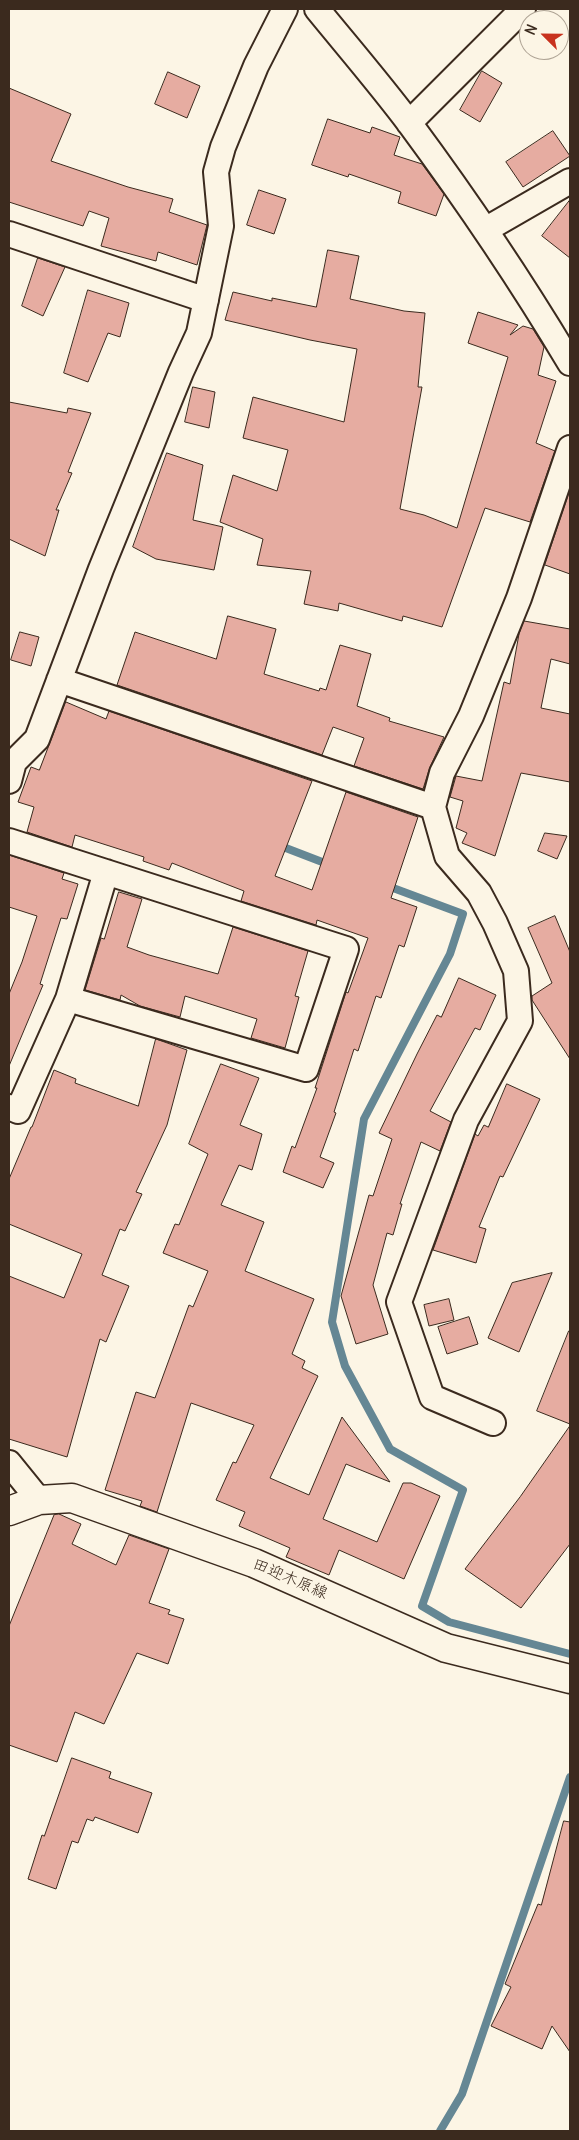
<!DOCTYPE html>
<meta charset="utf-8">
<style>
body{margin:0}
#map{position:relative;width:579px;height:2140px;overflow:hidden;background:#fcf5e5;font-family:Delius,sans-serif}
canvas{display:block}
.frame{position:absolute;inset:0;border:10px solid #3b2a1e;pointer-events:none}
.north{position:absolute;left:519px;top:10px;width:50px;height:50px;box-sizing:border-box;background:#fcf5e5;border:1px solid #afa495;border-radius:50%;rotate:293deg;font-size:14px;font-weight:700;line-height:20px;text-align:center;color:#3b2a1e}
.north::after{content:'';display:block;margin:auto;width:18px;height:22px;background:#c8321e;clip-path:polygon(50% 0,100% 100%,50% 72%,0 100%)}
</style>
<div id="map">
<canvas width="579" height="2140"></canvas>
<div class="frame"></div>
<div class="north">N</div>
</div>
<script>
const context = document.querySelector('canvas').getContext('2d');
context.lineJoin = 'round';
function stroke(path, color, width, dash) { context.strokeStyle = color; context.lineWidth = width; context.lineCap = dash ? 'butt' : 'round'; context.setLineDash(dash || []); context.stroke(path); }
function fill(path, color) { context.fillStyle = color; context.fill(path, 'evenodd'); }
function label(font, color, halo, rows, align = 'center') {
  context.font = font + ' Delius,"Klee One",sans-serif'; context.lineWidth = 4; context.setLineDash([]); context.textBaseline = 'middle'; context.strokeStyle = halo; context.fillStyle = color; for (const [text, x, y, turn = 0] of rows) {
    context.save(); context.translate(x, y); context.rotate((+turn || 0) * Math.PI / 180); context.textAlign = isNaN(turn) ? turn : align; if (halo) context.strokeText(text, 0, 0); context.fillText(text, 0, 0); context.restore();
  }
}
stroke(new Path2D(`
 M 278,845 L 330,865
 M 385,885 L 463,914 L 450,954 L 364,1119 L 332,1322 L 345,1366 L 390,1449 L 463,1490 L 422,1606 L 449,1622 L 570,1654
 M 440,2131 L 462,2094 L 570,1777`), '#658794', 8);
const building = new Path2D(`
 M 482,71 L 502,83 L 480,122 L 460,110 Z
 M 168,72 L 200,86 L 187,118 L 155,104 Z
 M 9,88 L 71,114 L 51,161 L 128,187 L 173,199 L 169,212 L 207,225 L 197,265 L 158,252 L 156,261 L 101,246 L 109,218 L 89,211 L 83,226 L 9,202 Z
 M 328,119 L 370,133 L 372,127 L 400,137 L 394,155 L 422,164 L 444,194 L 436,216 L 398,203 L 401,192 L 349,174 L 348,177 L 312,165 Z
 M 553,131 L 570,156 L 523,187 L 506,162 Z
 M 259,190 L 286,199 L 274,234 L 247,225 Z
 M 570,200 L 570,258 L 542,236 Z
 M 328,250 L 359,256 L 350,299 L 404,311 L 425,313 L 418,387 L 422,387 L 400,509 L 424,515 L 457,528 L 508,357 L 468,343 L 478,312 L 518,325 L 510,335 L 523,326 L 533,329 L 544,347 L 538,375 L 556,381 L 536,443 L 555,451 L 530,522 L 485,508 L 442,627 L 403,616 L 402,621 L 339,603 L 338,611 L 304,604 L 311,571 L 257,565 L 263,539 L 220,522 L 233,475 L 277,491 L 288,450 L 243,438 L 253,397 L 344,422 L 357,349 L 310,340 L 225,320 L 233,292 L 272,301 L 272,298 L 316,307 Z
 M 38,258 L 65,267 L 43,316 L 22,306 Z
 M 88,290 L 129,303 L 120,337 L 108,333 L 88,382 L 64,373 Z
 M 193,387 L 215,392 L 209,428 L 185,422 Z
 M 9,402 L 67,413 L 68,408 L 91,413 L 68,472 L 72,473 L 56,510 L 59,510 L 45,556 L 9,539 Z
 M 167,453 L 203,465 L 193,520 L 223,527 L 214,570 L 156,559 L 133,547 Z
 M 570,490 L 570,574 L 545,565 Z
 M 228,616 L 276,629 L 264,674 L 319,691 L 320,688 L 326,690 L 340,645 L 371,654 L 357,706 L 390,718 L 389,721 L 444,737 L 430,767 L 423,789 L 354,766 L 364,738 L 333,727 L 322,755 L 117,685 L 135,632 L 216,659 Z
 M 524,621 L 570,629 L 570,664 L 551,659 L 541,708 L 570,714 L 570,782 L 521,773 L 495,856 L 462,843 L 467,833 L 456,828 L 463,801 L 450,797 L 456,776 L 482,781 L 504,682 L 510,684 L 519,634 Z
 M 20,632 L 39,637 L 31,666 L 11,660 Z
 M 66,702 L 106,719 L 109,711 L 312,781 L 275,876 L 312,890 L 346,792 L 418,817 L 391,898 L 417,907 L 404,947 L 399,945 L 381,998 L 376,996 L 358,1051 L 354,1049 L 334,1112 L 336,1113 L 320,1157 L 334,1163 L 323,1188 L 283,1172 L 292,1146 L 295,1148 L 317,1088 L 315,1088 L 346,992 L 348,993 L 368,938 L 317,920 L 316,925 L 241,901 L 244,891 L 172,863 L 169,870 L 143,861 L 144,857 L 75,835 L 72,847 L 27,832 L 34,807 L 18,802 L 31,767 L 39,770 Z
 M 545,833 L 567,836 L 557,859 L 538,851 Z
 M 9,855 L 64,873 L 62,879 L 78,884 L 67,919 L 61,918 L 40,984 L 43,985 L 9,1066 L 9,994 L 22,962 L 37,916 L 9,907 Z
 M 119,892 L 142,899 L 127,947 L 149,955 L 218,974 L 233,927 L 308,951 L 295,996 L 299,997 L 285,1048 L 251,1038 L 257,1019 L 185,996 L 180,1017 L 140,1006 L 121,995 L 120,1000 L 85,990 L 101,938 L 104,939 Z
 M 555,916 L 570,952 L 570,1059 L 532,1000 L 532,996 L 552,983 L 528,928 Z
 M 459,978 L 496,995 L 480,1030 L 475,1028 L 430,1111 L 451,1122 L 440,1151 L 421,1142 L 400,1204 L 402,1204 L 393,1235 L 387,1233 L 373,1285 L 388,1334 L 356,1344 L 341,1296 L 369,1195 L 373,1196 L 392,1139 L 379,1133 L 417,1054 L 437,1015 L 441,1017 Z
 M 156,1039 L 187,1050 L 167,1125 L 136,1192 L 142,1194 L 125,1231 L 120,1229 L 102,1275 L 129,1286 L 106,1342 L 100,1339 L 67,1457 L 9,1439 L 9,1276 L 64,1298 L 82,1254 L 9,1224 L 9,1179 L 31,1127 L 32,1127 L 54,1070 L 76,1079 L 75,1083 L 138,1106 Z
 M 221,1064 L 259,1078 L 240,1125 L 262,1134 L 252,1170 L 239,1165 L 221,1205 L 264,1222 L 245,1271 L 314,1299 L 292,1354 L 305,1361 L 302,1368 L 318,1376 L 270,1478 L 309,1495 L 342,1417 L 390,1482 L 346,1464 L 323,1519 L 377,1542 L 403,1483 L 411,1483 L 440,1496 L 404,1579 L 339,1550 L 329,1575 L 286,1557 L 290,1548 L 239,1526 L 245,1512 L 216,1500 L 233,1462 L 236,1463 L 254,1425 L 191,1403 L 157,1512 L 140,1506 L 142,1501 L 105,1490 L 136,1392 L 155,1398 L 189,1305 L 193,1307 L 208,1271 L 163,1253 L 175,1224 L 179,1225 L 208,1154 L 189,1144 Z
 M 507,1084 L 540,1099 L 503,1177 L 500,1176 L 479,1227 L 486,1229 L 476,1263 L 433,1250 L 475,1134 L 478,1136 L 484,1125 L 488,1127 Z
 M 552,1273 L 519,1352 L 488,1338 L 512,1283 Z
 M 449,1299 L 454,1320 L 429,1326 L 424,1305 Z
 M 469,1317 L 478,1344 L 447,1354 L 438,1327 Z
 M 569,1331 L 570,1331 L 570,1424 L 537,1411 Z
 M 570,1426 L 570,1544 L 521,1608 L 465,1569 L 520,1497 Z
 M 59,1514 L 81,1524 L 72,1544 L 116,1565 L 129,1535 L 169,1549 L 149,1603 L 170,1610 L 168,1614 L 184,1619 L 168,1664 L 137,1653 L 104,1724 L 75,1712 L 57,1762 L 9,1745 L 9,1626 L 54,1515 Z
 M 72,1758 L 111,1772 L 109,1778 L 152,1793 L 138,1833 L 95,1817 L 93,1821 L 87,1819 L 78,1843 L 72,1841 L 56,1889 L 28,1879 L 42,1835 L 44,1836 Z
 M 564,1821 L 570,1822 L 570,2052 L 552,2026 L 542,2049 L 491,2026 L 511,1987 L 505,1984 L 538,1904 L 541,1905 Z`);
fill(building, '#e6aca1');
stroke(building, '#3b2a1e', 1);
const street = new Path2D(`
 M 317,9 C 348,47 380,84 410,124 C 467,201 521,281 570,363
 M 409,123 L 523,9
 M 485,230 L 570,181
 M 9,234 L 206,300
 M 59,680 L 433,807
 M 9,781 L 14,762 L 37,739 L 101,569 L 181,372 L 199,333 L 221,226 L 216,172 L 223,147 L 256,66 L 285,9
 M 9,841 L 346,949 L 306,1069 L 68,999
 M 9,1107 L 18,1111 L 68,999 L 106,872
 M 493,1423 L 432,1397 L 399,1302 L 466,1120 L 520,1021 L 516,971 L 495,923 L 479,893 L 447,856 L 433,807 L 442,773 L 471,716 L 519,598 L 570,448
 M 9,1463 L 39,1500`);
const secondary = new Path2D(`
 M 9,1511 L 39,1500 L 72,1498 L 254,1563 L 446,1648 L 570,1679`);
stroke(street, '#3b2a1e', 28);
stroke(secondary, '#3b2a1e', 31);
stroke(street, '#fcf5e5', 24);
stroke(secondary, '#fcf5e5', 28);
label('16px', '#3b2a1e', '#fcf5e5', [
 ["田迎木原線",290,1579,23]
]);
</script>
